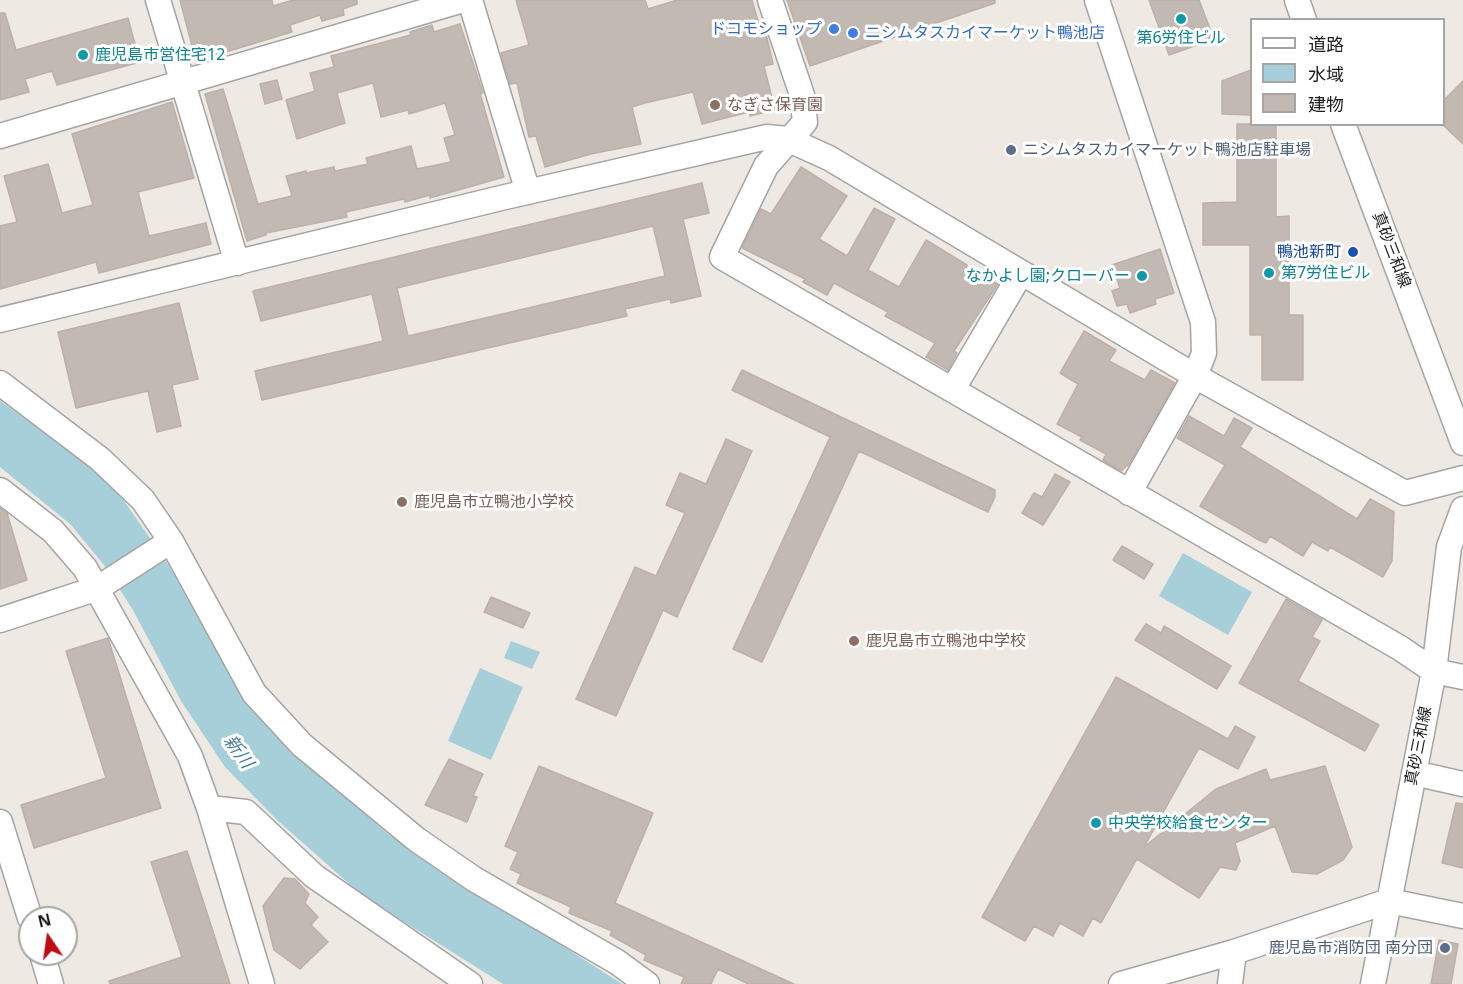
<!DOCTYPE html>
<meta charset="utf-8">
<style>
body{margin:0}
#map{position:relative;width:1463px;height:984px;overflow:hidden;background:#eeeae3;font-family:"Noto Sans","Noto Sans JP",sans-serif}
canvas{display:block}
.legend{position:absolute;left:1250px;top:18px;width:195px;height:108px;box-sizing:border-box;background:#fff;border:2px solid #a5a5a5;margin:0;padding:8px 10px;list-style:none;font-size:18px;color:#1d1d1d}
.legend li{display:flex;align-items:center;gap:12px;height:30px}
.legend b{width:30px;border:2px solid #a5a5a5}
.north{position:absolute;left:18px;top:906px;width:60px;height:60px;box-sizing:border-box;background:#fff;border:2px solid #a5a5a5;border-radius:50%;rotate:347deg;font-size:16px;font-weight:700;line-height:24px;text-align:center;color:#1d1d1d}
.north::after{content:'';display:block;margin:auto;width:21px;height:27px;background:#be0c12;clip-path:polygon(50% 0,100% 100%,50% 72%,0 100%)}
</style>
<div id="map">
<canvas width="1463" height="984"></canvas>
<ul class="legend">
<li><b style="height:8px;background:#fff"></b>道路</li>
<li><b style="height:16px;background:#a6cfd9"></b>水域</li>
<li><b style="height:16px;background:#c2b9b3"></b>建物</li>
</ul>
<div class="north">N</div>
</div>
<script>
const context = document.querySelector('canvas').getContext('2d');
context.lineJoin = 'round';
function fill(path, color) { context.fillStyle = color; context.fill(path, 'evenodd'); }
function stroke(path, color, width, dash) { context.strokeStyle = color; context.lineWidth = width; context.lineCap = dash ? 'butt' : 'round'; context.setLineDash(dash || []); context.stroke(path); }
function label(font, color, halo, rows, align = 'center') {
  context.font = font + ' "Noto Sans","Noto Sans JP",sans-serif'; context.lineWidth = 6; context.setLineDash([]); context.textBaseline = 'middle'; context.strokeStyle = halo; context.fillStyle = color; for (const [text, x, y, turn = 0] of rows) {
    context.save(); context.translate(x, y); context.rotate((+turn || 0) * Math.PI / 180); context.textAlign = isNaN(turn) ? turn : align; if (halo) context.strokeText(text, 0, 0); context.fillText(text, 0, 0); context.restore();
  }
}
fill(new Path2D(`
 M 0,401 L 63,446 L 115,488 L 168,564 L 239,692 L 304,761 L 388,834 L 622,984 L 503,984 L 363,896 L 277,820 L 225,767 L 181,701 L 133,610 L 104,565 L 70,524 L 0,467 Z
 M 1183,553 L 1252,592 L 1228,635 L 1159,596 Z
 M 511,641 L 540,652 L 532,669 L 504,658 Z
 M 480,668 L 523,687 L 491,760 L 448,741 Z`), '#a6cfd9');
const building = new Path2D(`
 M 180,0 L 272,0 L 273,6 L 293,0 L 357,0 L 357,4 L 343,9 L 344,15 L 322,21 L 320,15 L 290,25 L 292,32 L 196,61 Z
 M 516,0 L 645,0 L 648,9 L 677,0 L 752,0 L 762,35 L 766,34 L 773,64 L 764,66 L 775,110 L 750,116 L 749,112 L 702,124 L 693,92 L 645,103 L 632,107 L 641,144 L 591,154 L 545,167 L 536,136 L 529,137 L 517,83 L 510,84 L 501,53 L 529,45 Z
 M 787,0 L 995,0 L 995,3 L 810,66 Z
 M 1149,0 L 1199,0 L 1214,39 L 1169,55 Z
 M 0,13 L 5,13 L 16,50 L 128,18 L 140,62 L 57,85 L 52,71 L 25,79 L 29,92 L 0,100 Z
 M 460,24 L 483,93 L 480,93 L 504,177 L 430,198 L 430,195 L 405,202 L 404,199 L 346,212 L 347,217 L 266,233 L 266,235 L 247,241 L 205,94 L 223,89 L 258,204 L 292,196 L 286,176 L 306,171 L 306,173 L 334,167 L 335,171 L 368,164 L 366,158 L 411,146 L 417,169 L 451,162 L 444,138 L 455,135 L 445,103 L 409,114 L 408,110 L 381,117 L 373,83 L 337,93 L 345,123 L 297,139 L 286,100 L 315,91 L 310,73 L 334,67 L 331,56 L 411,35 L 410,32 L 432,25 L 434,32 Z
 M 1251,70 L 1251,115 L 1222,114 L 1222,81 Z
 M 277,80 L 282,99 L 265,104 L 260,84 Z
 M 1463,81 L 1463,144 L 1443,125 L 1443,101 Z
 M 172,102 L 194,178 L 138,192 L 149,236 L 206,223 L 211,244 L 99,273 L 96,262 L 0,289 L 0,226 L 17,222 L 4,176 L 48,164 L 62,213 L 93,205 L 72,134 Z
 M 1237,124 L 1276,124 L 1276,217 L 1289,216 L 1289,315 L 1303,315 L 1303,380 L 1262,380 L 1262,335 L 1250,335 L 1250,245 L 1203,245 L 1203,203 L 1237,202 Z
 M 801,167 L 847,196 L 819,239 L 847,256 L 874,208 L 895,219 L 868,270 L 899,287 L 926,240 L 967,265 L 966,268 L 998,284 L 954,351 L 957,353 L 948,370 L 926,357 L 935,343 L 885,316 L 888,312 L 834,283 L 827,295 L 803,282 L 805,279 L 742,248 L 761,209 L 771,214 Z
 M 702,183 L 709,213 L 683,219 L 701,296 L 671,303 L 670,299 L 625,309 L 627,316 L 262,400 L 255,371 L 383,341 L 372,294 L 261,321 L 253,291 ZM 653,226 L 665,276 L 408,336 L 397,288 Z
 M 1160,249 L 1174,293 L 1155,299 L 1156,304 L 1130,313 L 1127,304 L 1117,306 L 1112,291 L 1120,288 L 1112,265 Z
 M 179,303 L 198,379 L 172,385 L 181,426 L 157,432 L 148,391 L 76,408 L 58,332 Z
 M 1084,331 L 1116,350 L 1109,361 L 1145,380 L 1151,370 L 1175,383 L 1129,464 L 1121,471 L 1103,460 L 1106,454 L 1080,440 L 1082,437 L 1057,424 L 1078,384 L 1060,373 Z
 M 742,370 L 995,490 L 995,497 L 988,512 L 859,451 L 762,662 L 733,649 L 830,437 L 732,390 Z
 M 1189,416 L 1224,436 L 1234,418 L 1252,428 L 1240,447 L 1357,519 L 1370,499 L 1394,512 L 1392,561 L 1383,577 L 1330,547 L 1328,551 L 1312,542 L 1303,556 L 1270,536 L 1266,543 L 1259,540 L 1200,506 L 1225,465 L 1177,438 Z
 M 726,439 L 752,451 L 677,617 L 663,610 L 616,716 L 576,699 L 635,567 L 656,576 L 685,513 L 666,505 L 680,473 L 706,484 Z
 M 1055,474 L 1070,482 L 1043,525 L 1022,513 L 1034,493 L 1042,497 Z
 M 0,508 L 7,513 L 27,580 L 0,589 Z
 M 1122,546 L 1153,564 L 1144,579 L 1113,560 Z
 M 491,597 L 530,613 L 523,628 L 484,612 Z
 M 1286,599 L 1322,620 L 1312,637 L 1320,641 L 1298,681 L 1379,725 L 1365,751 L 1239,683 Z
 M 1146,624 L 1161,633 L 1164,626 L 1231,666 L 1217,689 L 1135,640 Z
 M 108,638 L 161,808 L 34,848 L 21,805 L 106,778 L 66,651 Z
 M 1116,677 L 1228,739 L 1235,726 L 1255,737 L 1238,769 L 1199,748 L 1144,847 L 1216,789 L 1266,769 L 1270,780 L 1325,766 L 1352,847 L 1343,860 L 1317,874 L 1292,872 L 1275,826 L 1235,843 L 1240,861 L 1236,870 L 1220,867 L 1199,898 L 1137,859 L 1101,923 L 1093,918 L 1083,936 L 1060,923 L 1053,936 L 1034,926 L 1025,941 L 982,917 Z
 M 449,759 L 483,774 L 473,796 L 477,797 L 467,822 L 425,805 Z
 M 539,766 L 653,813 L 615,903 L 794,984 L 748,984 L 718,969 L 711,984 L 681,984 L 684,977 L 644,960 L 646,955 L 610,935 L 612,931 L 569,913 L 571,907 L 517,883 L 521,874 L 510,869 L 518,852 L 505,846 Z
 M 1456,803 L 1463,804 L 1463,868 L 1442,863 Z
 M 187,851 L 230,984 L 110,984 L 109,981 L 182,957 L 151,862 Z
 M 284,878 L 295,879 L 309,894 L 305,903 L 318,917 L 311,925 L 328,942 L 300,969 L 274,950 L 263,906 Z
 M 1439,940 L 1458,944 L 1451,984 L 1431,984 Z`);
fill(building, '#c2b9b3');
stroke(building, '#beb0a7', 1.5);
const minor = new Path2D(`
 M 158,0 L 237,263
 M 470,0 L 528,192
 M 770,0 L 802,95 L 805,122 L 766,166 L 722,257 L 1400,648 L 1434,671 L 1463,677
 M 1097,0 L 1203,322 L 1204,353 L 1195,376 L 1129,493
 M 1297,0 L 1304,20
 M 1343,124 L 1463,443
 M 0,136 L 463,0
 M 0,320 L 501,198 L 767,137 L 787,139 L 829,158 L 1195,376 L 1405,493 L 1463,478
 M 0,383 L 100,459 L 143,500 L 171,541 L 254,693 L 302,745 L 416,839 L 474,879 L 617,962 L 647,984
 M 953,389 L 1021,273
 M 0,490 L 53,531 L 85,568 L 190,756 L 209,808 L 262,984
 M 0,620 L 98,588 L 171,541
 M 1414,773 L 1463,784
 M 209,808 L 246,812 L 314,876 L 470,984
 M 0,822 L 30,918
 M 42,954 L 51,984
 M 1121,984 L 1234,952 L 1389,901 L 1463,916
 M 1230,984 L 1234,952
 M 1373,984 L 1434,671 L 1449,547 L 1463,509`);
stroke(minor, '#a4a4a4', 27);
stroke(minor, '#fff', 24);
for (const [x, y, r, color] of [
 [1181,19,6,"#0f9aa8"],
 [834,29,6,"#3f7fe0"],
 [853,33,6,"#3f7fe0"],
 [83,55,6,"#0f9aa8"],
 [715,105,6,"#8d6e63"],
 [1011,150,6,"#5c6f8a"],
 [1353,252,6,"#1a4fb4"],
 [1269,273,6,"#0f9aa8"],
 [1142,276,6,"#0f9aa8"],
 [402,502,6,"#8d6e63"],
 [854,641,6,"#8d6e63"],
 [1096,823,6,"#0f9aa8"],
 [1445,948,6,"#5c6f8a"]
]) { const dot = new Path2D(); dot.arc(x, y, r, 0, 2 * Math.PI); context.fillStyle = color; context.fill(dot); stroke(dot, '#fff', 2); }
label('16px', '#366cbe', '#fff', [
 ["ドコモショップ",822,29],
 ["ニシムタスカイマーケット鴨池店",865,33,"left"]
], 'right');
label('16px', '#0d838f', '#fff', [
 ["第6労住ビル",1181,38,"center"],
 ["鹿児島市営住宅12",95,55],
 ["第7労住ビル",1281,273],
 ["なかよし園;クローバー",1130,276,"right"],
 ["中央学校給食センター",1108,823]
], 'left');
label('16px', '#785e54', '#fff', [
 ["なぎさ保育園",727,105],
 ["鹿児島市立鴨池小学校",414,502],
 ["鹿児島市立鴨池中学校",866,641]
], 'left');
label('16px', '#4e5e75', '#fff', [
 ["ニシムタスカイマーケット鴨池店駐車場",1023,150],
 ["鹿児島市消防団 南分団",1433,948,"right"]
], 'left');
label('16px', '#1d1d1d', '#fff', [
 ["真砂三和線",1391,250,69],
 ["真砂三和線",1419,746,-79]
]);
label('16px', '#164399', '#fff', [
 ["鴨池新町",1341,252]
], 'right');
label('italic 18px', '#4c79a0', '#fff', [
 ["新川",238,752,54]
]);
</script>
